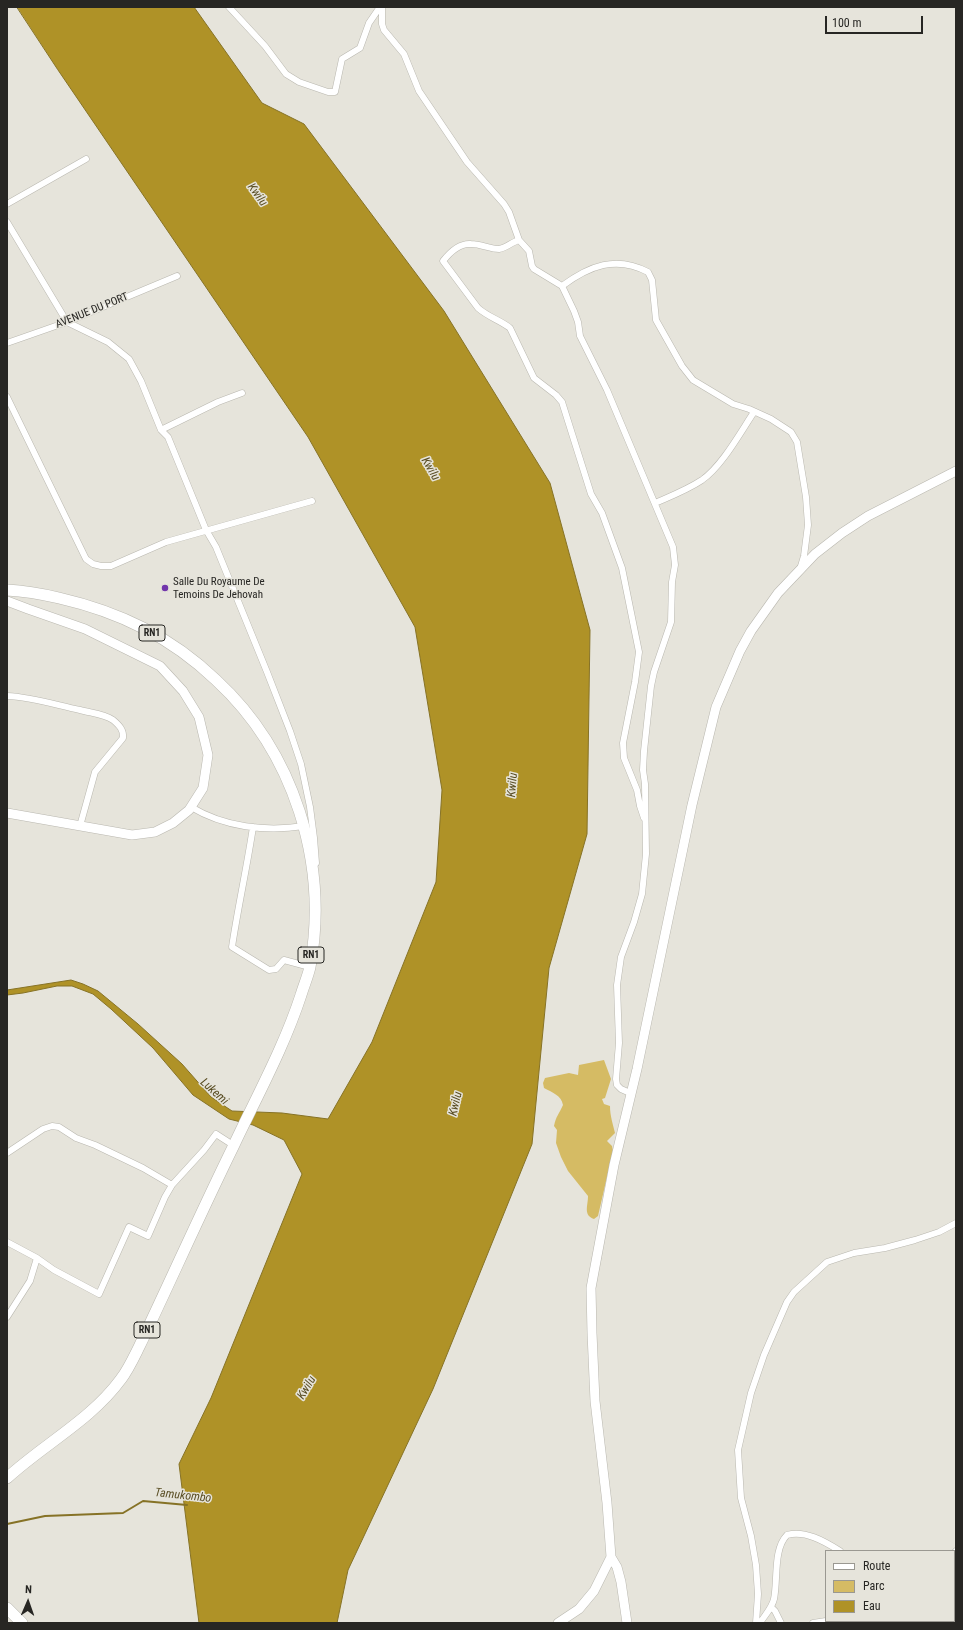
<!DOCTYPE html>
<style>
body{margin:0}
#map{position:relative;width:963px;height:1630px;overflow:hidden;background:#e6e4db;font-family:"Roboto Condensed",sans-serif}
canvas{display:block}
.frame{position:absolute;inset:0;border:8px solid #272623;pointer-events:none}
.legend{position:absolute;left:825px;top:1550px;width:130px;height:72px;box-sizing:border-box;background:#e6e4db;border:1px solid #9a9891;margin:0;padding:5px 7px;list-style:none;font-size:12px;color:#272623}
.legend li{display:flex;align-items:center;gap:8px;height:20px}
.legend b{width:20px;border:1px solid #9a9891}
.north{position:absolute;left:8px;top:1582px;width:40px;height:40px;-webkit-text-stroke:3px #e6e4db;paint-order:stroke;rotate:2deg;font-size:11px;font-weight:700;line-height:16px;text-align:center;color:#272623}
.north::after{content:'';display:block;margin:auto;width:14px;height:18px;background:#272623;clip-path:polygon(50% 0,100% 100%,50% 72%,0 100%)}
.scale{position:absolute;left:825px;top:16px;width:98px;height:18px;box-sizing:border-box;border:2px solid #272623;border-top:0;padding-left:5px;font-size:12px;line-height:14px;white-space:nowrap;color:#272623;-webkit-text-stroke:3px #e6e4db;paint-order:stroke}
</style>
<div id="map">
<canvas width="963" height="1630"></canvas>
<div class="frame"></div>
<ul class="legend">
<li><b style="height:5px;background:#fff"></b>Route</li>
<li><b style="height:11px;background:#d5bb64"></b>Parc</li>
<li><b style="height:11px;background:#af9227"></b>Eau</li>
</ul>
<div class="north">N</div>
<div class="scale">100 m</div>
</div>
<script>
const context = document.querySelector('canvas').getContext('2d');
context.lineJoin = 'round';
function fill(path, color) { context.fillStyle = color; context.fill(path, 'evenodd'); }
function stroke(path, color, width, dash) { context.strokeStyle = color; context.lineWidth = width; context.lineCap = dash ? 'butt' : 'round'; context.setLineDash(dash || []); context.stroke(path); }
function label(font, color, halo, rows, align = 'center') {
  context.font = font + ' "Roboto Condensed",sans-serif'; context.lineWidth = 3; context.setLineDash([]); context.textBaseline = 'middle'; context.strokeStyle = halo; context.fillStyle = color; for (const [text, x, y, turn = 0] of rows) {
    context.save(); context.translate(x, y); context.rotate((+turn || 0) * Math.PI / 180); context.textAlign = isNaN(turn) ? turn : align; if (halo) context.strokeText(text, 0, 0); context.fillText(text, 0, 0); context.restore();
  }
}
fill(new Path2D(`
 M 604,1060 L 611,1079 L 605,1098 L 602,1099 L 604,1104 L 610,1106 C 610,1116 613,1124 615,1133 L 607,1141 L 612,1146 L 613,1151 L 598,1216 L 594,1219 C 583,1215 588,1206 588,1196 L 568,1171 L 561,1157 L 556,1143 L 557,1130 L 554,1126 C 556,1116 559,1114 563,1105 C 561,1095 553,1093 544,1088 L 543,1083 L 545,1078 L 569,1073 L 578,1075 L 579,1065 Z`), '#d5bb64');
const water = new Path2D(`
 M 17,7 L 194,7 L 262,103 L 304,124 L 444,311 L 550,483 L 590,630 L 587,834 L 549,968 L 532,1144 L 433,1389 L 348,1570 L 337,1623 L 199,1623 L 179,1464 L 211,1398 L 302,1174 L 284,1140 L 253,1125 L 229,1119 L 193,1095 L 153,1048 L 111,1009 L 93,994 L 72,986 L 57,986 L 23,993 L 7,995 L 7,990 L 71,980 L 83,984 L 98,991 L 138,1024 L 182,1064 L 211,1097 L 232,1111 L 282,1113 L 328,1119 L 372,1042 L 436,882 L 442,790 L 415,627 L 308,437 L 58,70 Z`);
fill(water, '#af9227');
stroke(water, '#867226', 1);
stroke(new Path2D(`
 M 7,1524 L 45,1516 L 123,1513 L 143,1501 L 187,1505`), '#867226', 2);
const minor = new Path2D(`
 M 229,7 L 265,46 L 286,74 L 299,82 L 328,92 L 335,92 L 342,59 L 360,48 L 369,23 L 380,7
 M 382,7 L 382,24 L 384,30 L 404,54 L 419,91 L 467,162 L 504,204 L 509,212 L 519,240 L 529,251 L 532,266 L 534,269 L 562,286 L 574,311 L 578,322 L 580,336 L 607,390 L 673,547 L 675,565 L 672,582 L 671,622 L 654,672 L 651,686 L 644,751 L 643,770 L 645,784 L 646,854 L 642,894 L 634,922 L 621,957 L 617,985 L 619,1043 L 616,1079 L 617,1085 L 621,1089 L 630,1093
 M 7,204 L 86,159
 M 7,222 L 67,322 L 108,342 L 129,359 L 141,381 L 161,430 L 168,437 L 206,530 L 216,547 L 267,672 L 290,731 L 301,764 L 310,807 L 314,838 L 316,863
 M 519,240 C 512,242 506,248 499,249 C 490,249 481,244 471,244 C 460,243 450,252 443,261 L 478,308 C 488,317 500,320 510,328 L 534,378 L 556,395 L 562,402 L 591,494 L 602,513 L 622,568 L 639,652 L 635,682 L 623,743 L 624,758 L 637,790 L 640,806 L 644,818
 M 562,286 C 589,266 616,255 648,272 L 652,280 L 656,320 L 682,366 L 693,380 L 733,404 L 749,409 L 771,419 L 791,432 L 797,442 L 806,497 L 808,525 L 804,556 L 801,566
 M 7,343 L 67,322 L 177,276
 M 7,397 L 86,559 L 93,564 L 101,566 L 111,566 L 166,542 L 312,501
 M 161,430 L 218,402 L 242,393
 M 655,503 C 671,496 687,490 702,480 C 722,466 740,433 754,412
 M 7,696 C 32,697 56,705 80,710 C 91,713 104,714 113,720 C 119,725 124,730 123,738 L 95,772 L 80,826
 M 191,807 C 224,827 266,832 304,826
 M 253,827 C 247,867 238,907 232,947 L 269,970 L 276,969 L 284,960 L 310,967
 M 7,1153 L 43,1129 L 52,1126 L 59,1127 L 76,1138 L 95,1145 L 143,1168 L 172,1185
 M 7,1242 L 37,1258 L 54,1270 L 99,1294 L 129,1227 L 148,1236 L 165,1197 L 172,1185 L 204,1150 L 216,1134 L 233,1145
 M 7,1317 L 30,1281 L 37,1258
 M 954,1553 L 956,1551
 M 771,1607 L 775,1611 L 781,1623
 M 954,1618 L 956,1620
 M 833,1621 L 836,1623
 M 922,1621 L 923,1623
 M 756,1623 L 758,1594 L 756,1565 L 751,1536 L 741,1498 L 738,1450 L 751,1393 L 764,1355 L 787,1302 L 794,1292 L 827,1262 L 854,1253 L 885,1248 L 915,1240 L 939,1232 L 956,1223
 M 760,1623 C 765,1615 772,1608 774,1599 C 778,1580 773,1549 787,1535 C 805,1530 824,1541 840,1551
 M 813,1623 L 826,1621`);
const secondary = new Path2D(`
 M 7,601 L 28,609 L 85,629 L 160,666 L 183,691 L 199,717 L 208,755 L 203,788 L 189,810 L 173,823 L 155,832 L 132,835 L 7,813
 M 558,1623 L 579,1609 L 594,1591 L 611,1557
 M 627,1623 L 621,1582 L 617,1567 L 611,1557 L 607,1503 L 595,1401 L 592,1333 L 591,1288 L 614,1165 L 637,1069 L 692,805 L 716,707 L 740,651 L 751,631 L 778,593 L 815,554 L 842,533 L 868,516 L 956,471`);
const trunk = new Path2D(`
 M 7,590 C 25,591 42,594 59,598 C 120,612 171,637 216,680 C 294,752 329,863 310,967 C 308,976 304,985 301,995 C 284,1047 257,1096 234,1145 C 201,1212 171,1280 139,1347 C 134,1357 128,1370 121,1379 C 91,1420 44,1444 7,1478
 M 7,1608 L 22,1623`);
stroke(minor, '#b9b7af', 7);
stroke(secondary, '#b9b7af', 10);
stroke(trunk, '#b9b7af', 12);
stroke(minor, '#fff', 6);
stroke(secondary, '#fff', 9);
stroke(trunk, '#fff', 11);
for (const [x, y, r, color] of [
 [165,588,4,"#7135ab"]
]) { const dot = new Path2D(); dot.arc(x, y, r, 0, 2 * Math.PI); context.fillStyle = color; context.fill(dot); stroke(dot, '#e6e4db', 1.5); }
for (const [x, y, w] of [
 [152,633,26],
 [311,955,26],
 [147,1330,26]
]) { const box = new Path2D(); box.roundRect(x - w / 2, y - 8, w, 16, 3); context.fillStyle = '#e6e4db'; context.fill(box); stroke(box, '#272623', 1); }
label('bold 10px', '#272623', null, [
 ["RN1",152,633],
 ["RN1",311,955],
 ["RN1",147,1330]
]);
label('11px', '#272623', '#e6e4db', [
 ["AVENUE DU PORT",92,311,-22]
]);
label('11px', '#272623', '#e6e4db', [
 ["Salle Du Royaume De",173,582],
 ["Temoins De Jehovah",173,595]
], 'left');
label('italic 12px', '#594d23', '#e6e4db', [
 ["Kwilu",257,195,54],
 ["Kwilu",430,469,60],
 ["Kwilu",513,785,-85],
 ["Lukemi",214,1092,42],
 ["Kwilu",456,1104,-77],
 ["Kwilu",307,1388,-59],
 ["Tamukombo",183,1496,6]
]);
</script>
